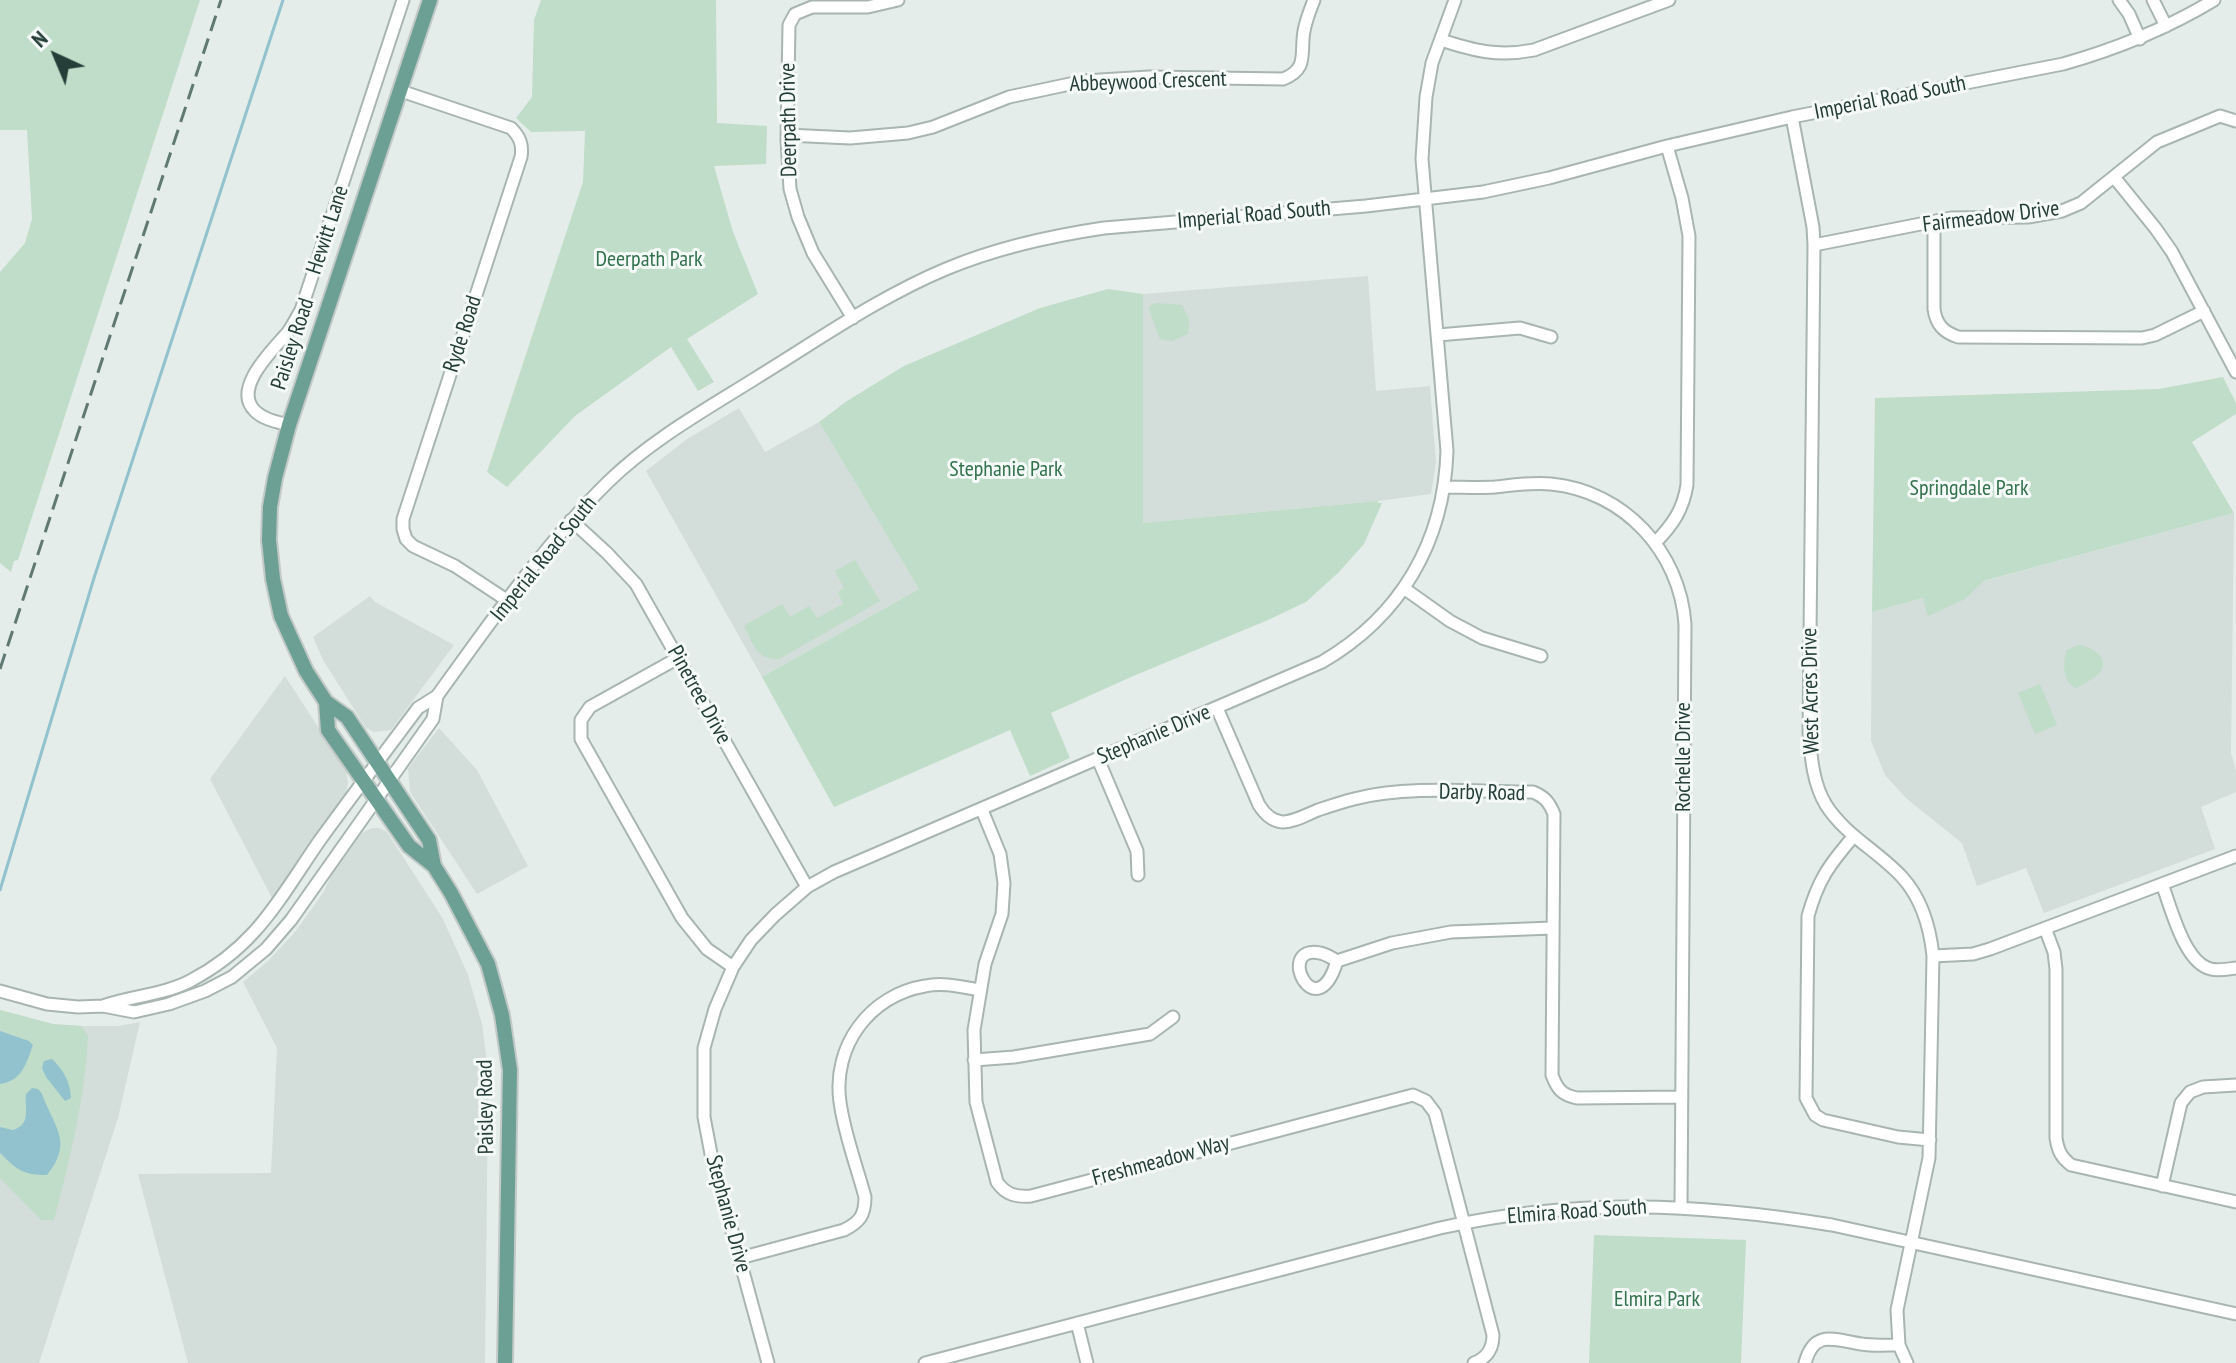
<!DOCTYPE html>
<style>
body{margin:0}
#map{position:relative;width:2236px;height:1363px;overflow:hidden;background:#e5edea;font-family:"PT Sans Narrow",sans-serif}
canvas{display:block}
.north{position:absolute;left:16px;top:16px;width:80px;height:80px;-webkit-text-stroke:6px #f5faf8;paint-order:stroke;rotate:316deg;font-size:22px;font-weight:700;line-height:32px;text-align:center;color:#253e38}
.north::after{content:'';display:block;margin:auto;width:28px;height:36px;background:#253e38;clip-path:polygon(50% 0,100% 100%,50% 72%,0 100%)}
</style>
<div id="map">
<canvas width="2236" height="1363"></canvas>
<div class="north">N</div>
</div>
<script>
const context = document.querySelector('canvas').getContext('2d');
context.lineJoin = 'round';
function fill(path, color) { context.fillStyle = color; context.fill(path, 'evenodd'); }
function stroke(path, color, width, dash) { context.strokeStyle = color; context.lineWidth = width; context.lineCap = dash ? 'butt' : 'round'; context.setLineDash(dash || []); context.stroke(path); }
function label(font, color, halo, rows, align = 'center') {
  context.font = font + ' "PT Sans Narrow",sans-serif'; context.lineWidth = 6; context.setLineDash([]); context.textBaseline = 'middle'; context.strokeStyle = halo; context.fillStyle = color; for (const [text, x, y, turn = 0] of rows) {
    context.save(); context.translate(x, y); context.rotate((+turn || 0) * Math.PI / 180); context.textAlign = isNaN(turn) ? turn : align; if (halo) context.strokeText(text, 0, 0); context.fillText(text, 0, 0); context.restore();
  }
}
fill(new Path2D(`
 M 1368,276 L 1376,391 L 1430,386 L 1436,462 L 1431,494 L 1378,501 L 1143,523 L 1143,294 Z
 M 739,408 L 765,452 L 819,422 L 919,589 L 762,677 L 646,471 L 687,439 Z
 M 2234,513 L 2231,753 L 2236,771 L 2236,792 L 2201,807 L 2215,849 L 2044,913 L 2026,868 L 1977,886 L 1962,843 L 1907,799 L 1885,775 L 1871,741 L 1872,612 Z
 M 370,596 L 375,602 L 454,645 L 391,730 L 374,732 L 366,728 L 323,660 L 313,637 Z
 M 285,676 L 346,770 L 348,783 L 346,794 L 272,898 L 210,779 Z
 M 439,728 L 477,770 L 528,866 L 477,894 L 410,792 L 408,768 Z
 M 372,828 L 379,828 L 387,832 L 443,919 L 468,975 L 482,1024 L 487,1062 L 488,1099 L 485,1363 L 188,1363 L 138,1174 L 271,1173 L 277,1048 L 243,982 L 268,961 L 295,932 L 323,893 L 333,872 L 362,833 Z
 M 0,1010 L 53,1024 L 81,1026 L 118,1026 L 140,1022 L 118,1118 L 39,1363 L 0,1363 Z`), '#d3ddd9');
fill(new Path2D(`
 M 0,0 L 200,0 L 18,560 L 14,561 L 11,572 L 0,563 L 0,272 L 25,243 L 32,219 L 27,130 L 0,130 Z
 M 541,0 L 716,0 L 717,123 L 767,126 L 766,164 L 714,166 L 733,232 L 758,294 L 687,339 L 714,382 L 698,391 L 671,347 L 575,416 L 507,487 L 487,472 L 583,182 L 585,131 L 531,132 L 516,118 L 532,97 L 534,20 Z
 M 1108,289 L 1143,294 L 1143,523 L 1378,501 L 1378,503 L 1382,503 L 1364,544 L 1338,573 L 1306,602 L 1268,620 L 1131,677 L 1051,713 L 1070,758 L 1030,776 L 1010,730 L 834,807 L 762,677 L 919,589 L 819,422 L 847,401 L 904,366 L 1040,308 Z
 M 1156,303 L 1182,305 L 1189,319 L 1188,334 L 1172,341 L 1160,339 L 1149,309 L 1150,306 Z
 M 2223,377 L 2236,403 L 2236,414 L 2192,442 L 2234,513 L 1984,581 L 1965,599 L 1928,616 L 1923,598 L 1872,612 L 1875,398 L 2159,389 Z
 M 855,560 L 880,601 L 779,659 C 755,659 754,644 744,626 L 782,604 L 790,617 L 809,606 L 817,618 L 843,604 L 838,592 L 844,588 L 835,571 Z
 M 2078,645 C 2093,646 2113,661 2098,674 C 2092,680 2083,684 2076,688 C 2063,683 2062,662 2067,650 Z
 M 2040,684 L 2057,725 L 2035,734 L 2018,693 Z
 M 0,1010 L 53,1024 L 81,1026 L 88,1036 C 85,1099 70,1158 54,1220 L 41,1220 L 0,1178 L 0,1153 L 16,1168 L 46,1106 L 42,1094 L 25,1103 L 27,1119 C 22,1130 10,1132 0,1127 L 0,1084 L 11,1082 L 33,1045 L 29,1041 L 0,1031 Z
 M 1594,1235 L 1746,1240 L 1741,1363 L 1589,1363 Z`), '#bfddc8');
fill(new Path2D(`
 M 0,1031 L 29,1041 L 33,1045 C 26,1064 22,1081 0,1084 Z
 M 52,1059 C 64,1071 70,1081 71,1098 L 65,1101 L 46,1077 L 42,1068 L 44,1061 Z
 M 32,1088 L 38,1089 L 42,1094 C 54,1127 74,1142 47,1175 C 23,1175 17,1170 0,1153 L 0,1127 L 13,1130 C 32,1124 24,1109 26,1094 Z`), '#91c2ce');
stroke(new Path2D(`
 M 0,890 L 94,578 L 283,0`), '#91c2ce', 3);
const minor = new Path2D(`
 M 2119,0 L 2129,14 L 2140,39
 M 2153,0 L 2166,26
 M 1441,40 C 1475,51 1498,57 1534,50 L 1669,0
 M 401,91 L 511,128 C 520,137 523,145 521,157 L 403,519 L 403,529 L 406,539 L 413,546 L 455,566 L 508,601
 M 1792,117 L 1813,227 L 1814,245 L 1809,733 C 1811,757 1813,784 1826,805 C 1845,835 1878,851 1902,877 C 1922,899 1930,927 1933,956 L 1929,1158 L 1897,1310 L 1899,1345 L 1907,1363
 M 787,135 L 850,138 L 908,133 L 933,127 L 1009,97 L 1084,81 L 1149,77 L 1283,79 C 1309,69 1300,53 1304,31 C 1306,20 1310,10 1314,0
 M 2114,177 L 2156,229 L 2172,252 L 2236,372
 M 1934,222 L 1934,309 C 1936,324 1943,332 1958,337 L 2142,338 L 2155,335 L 2204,311
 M 1814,245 L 1951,218 L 2028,217 L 2062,211 L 2081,203 L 2157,142 L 2220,116 L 2236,121
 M 853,318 L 813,253 L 798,217 L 790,189 L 787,140 L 789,25 L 795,14 L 812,7 L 868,7 L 898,0
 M 1438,335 L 1520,328 L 1551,337
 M 289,425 C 278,422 264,420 255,411 C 231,388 275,348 288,332 C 293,325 297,317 301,310 L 403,0
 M 1445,487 C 1462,487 1479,488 1495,487 C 1514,485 1532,482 1551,484 C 1624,491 1680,552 1685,624 L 1681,1207
 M 571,520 L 607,553 L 636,584 L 807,887
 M 1656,542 C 1673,524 1683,510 1687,485 L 1689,236 L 1682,198 L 1667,146
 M 1405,589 L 1450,621 L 1482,638 L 1541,656
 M 678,658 L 590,707 L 581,720 L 581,739 L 682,918 L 707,949 L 733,967
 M 1217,708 L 1259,805 C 1277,833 1294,820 1318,810 C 1330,806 1342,802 1354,799 C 1408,785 1477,792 1533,792 C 1545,797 1549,802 1554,814 L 1552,1075 C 1557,1089 1562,1095 1577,1098 L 1682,1097
 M 1098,759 L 1137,851 L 1138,875
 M 982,810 L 1000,854 L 1004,883 L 1002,914 L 985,964 L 974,1030 L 976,1102 L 997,1182 C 1006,1195 1016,1197 1031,1196 L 1413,1095 L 1426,1101 L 1435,1113 L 1493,1335 C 1493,1349 1487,1358 1474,1363
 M 1853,837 C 1829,865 1818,880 1808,916 L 1806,1098 L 1815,1115 L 1823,1120 L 1898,1137 L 1930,1140
 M 2162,884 C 2171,907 2184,963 2211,969 C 2218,971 2228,969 2236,968
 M 2045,928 L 2054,952 L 2056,969 L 2056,1138 C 2058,1151 2061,1157 2071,1165 L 2236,1202
 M 1933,956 L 1973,954 L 1990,949 L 2236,856
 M 1337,961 C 1316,1031 1274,944 1320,953 C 1326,954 1332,958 1337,961 L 1392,943 L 1451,932 L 1552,928
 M 0,991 L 47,1004 L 78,1007 L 103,1006 L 134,1012 L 169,1004 L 205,991 L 232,977 L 266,949 L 291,920 L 433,719 L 437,696
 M 103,1006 C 131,996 163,995 190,981 C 257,946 279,899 320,840 C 352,796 385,752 418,708 L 437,696 C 490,623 543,546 608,482 C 651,440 705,410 756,378 C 818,340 879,297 946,269 C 996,248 1050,236 1104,228 L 1366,206 L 1483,192 L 1549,178 L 1667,146 L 1792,117 L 2063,64 C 2116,49 2166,29 2214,0
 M 974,1060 L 1014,1057 L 1150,1034 L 1173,1017
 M 2162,1186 L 2181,1103 L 2190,1092 L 2203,1087 L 2236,1085
 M 740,1258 L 844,1230 C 860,1222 865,1215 865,1197 C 857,1167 844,1133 840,1102 C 832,1046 870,995 925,986 C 943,982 962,987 980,990
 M 1077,1323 L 1087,1363
 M 768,1363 L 711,1154 L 704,1117 L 704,1048 L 715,1009 L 733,967 L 751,940 L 775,915 L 807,887 L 834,872 L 1322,662 C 1401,616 1444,542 1447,451 L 1422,159 L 1426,97 L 1432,63 L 1455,0
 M 925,1363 L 1440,1228 C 1575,1198 1697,1203 1832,1225 L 2236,1314
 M 1805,1363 C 1814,1329 1834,1340 1861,1344 C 1873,1346 1886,1345 1899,1345`);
const major = new Path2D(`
 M 430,0 L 289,425 L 275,478 L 270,507 L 269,540 L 273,579 L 281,616 L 306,671 L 326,702 L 347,717 L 429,840 L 434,866
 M 326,702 L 328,730 L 409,846 L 434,866 L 451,893 L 488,964 L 502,1015 L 510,1070 L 505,1363`);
stroke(minor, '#a8b5b1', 15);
stroke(major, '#c2c9c7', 18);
stroke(minor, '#fff', 11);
stroke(major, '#6ca094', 14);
stroke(new Path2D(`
 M 0,669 L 221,0`), '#607973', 3, [16, 8]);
label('22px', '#253e38', '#f5faf8', [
 ["Abbeywood Crescent",1148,82,-2],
 ["Imperial Road South",1890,98,-11],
 ["Deerpath Drive",789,120,-91],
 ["Imperial Road South",1254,215,-5],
 ["Fairmeadow Drive",1991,217,-7],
 ["Hewitt Lane",328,230,-72],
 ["Ryde Road",463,334,-72],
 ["Paisley Road",293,344,-72],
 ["Imperial Road South",544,559,-51],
 ["West Acres Drive",1811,691,-91],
 ["Pinetree Drive",699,695,61],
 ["Stephanie Drive",1154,735,-23],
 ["Rochelle Drive",1684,757,-90],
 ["Darby Road",1482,793,1],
 ["Paisley Road",486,1107,-91],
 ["Freshmeadow Way",1161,1161,-15],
 ["Elmira Road South",1577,1212,-4],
 ["Stephanie Drive",728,1214,75]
]);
label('22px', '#32724d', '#f5faf8', [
 ["Deerpath Park",649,260],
 ["Stephanie Park",1006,470],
 ["Springdale Park",1969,489],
 ["Elmira Park",1657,1300]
]);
</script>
